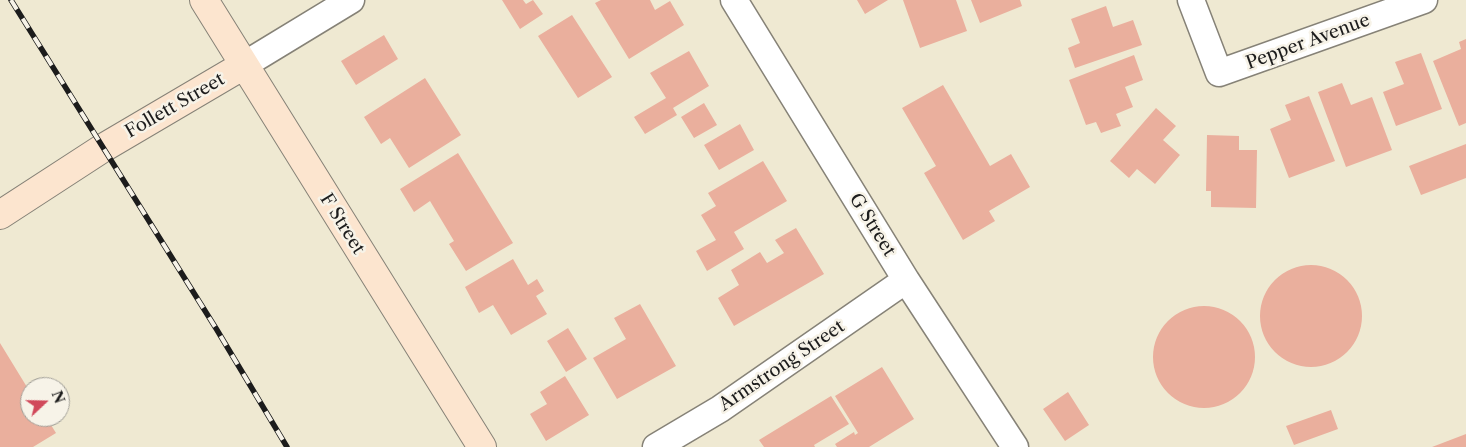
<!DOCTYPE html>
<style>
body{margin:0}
#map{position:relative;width:1466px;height:447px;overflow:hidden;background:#efe9d2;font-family:"Libre Caslon Text",serif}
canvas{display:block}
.north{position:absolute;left:20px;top:377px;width:50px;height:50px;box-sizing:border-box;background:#f7f3e8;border:1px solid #9f9d96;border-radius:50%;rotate:69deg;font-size:14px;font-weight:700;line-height:20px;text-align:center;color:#1c1c1c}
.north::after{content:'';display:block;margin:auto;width:18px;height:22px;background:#d1495b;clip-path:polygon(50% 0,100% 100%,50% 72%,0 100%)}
</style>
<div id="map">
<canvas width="1466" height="447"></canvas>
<div class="north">N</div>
</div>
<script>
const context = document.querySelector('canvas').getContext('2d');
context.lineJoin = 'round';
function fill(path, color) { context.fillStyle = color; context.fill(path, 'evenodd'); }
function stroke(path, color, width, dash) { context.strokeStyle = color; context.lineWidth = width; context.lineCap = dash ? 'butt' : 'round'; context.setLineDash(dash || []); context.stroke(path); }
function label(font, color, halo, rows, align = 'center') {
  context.font = font + ' "Libre Caslon Text",serif'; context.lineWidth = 5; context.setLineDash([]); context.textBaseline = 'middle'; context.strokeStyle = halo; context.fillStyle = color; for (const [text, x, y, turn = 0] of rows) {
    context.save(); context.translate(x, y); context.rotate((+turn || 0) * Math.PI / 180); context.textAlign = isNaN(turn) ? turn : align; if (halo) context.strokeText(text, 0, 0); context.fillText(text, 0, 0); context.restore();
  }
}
fill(new Path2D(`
 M 502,0 L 523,0 L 526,4 L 533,0 L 543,14 L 520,29 Z
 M 601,0 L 650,0 L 655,10 L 670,1 L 684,25 L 629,59 L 595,3 Z
 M 857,0 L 888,0 L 865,14 Z
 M 903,0 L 956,0 L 967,31 L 920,48 Z
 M 971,0 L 1020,0 L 1022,6 L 980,23 Z
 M 1106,6 L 1113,27 L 1133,20 L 1142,45 L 1075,68 L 1068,48 L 1080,43 L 1071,19 Z
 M 572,15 L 612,77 L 578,98 L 538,36 Z
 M 384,35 L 398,59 L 356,85 L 341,61 Z
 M 1466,39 L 1466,123 L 1459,126 L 1433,61 L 1461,49 L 1459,42 Z
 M 689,51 L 709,86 L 673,108 L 677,115 L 645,134 L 634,117 L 666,98 L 650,73 Z
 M 1421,53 L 1442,109 L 1396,126 L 1383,92 L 1404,84 L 1395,62 Z
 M 1134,55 L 1143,80 L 1125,87 L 1133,107 L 1116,114 L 1121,126 L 1101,133 L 1096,122 L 1086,125 L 1069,80 Z
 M 425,78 L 461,135 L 409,168 L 390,138 L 381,144 L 364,117 Z
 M 1342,83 L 1351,105 L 1372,97 L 1392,150 L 1346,167 L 1318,92 Z
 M 943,85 L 990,166 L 1011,154 L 1030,187 L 989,211 L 995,221 L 963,240 L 924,173 L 936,166 L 902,108 Z
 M 1309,96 L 1335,161 L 1289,178 L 1270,129 L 1291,120 L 1285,105 Z
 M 704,103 L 717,125 L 694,138 L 681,117 Z
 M 1156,108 L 1176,126 L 1163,140 L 1180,155 L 1155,184 L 1137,169 L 1129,178 L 1110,161 Z
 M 740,124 L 754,150 L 719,170 L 704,145 Z
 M 1207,135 L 1239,136 L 1239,150 L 1257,150 L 1256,208 L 1211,207 L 1211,191 L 1206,191 Z
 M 1466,144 L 1466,178 L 1421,195 L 1409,166 Z
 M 458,153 L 513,243 L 466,271 L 449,244 L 454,241 L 430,201 L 414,212 L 400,189 Z
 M 763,161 L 787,201 L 734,232 L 744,249 L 707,271 L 696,251 L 716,240 L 701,215 L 716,206 L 708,193 Z
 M 796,228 L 824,274 L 734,326 L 718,298 L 739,285 L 731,270 L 760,252 L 767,263 L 784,253 L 775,240 Z
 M 513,259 L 528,285 L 537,279 L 544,291 L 536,296 L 547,314 L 511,335 L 493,305 L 479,313 L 465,287 Z
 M1260 316a51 51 0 1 1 102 0a51 51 0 1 1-102 0Z
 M 640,304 L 676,366 L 617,399 L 593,358 L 626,339 L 614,318 Z
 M1153 357a51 51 0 1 1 102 0a51 51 0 1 1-102 0Z
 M 568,328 L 587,359 L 566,372 L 547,341 Z
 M 0,343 L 30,392 L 30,417 L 46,417 L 56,433 L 33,447 L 0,447 Z
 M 882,367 L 914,419 L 869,447 L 837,447 L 835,444 L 854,432 L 855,435 L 858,433 L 835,396 Z
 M 565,376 L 589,415 L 546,441 L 530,414 L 547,404 L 540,392 Z
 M 1068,392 L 1089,425 L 1065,441 L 1043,409 Z
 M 831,396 L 849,424 L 814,445 L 815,447 L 764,447 L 759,440 Z
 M 1331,410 L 1338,429 L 1294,445 L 1286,426 Z
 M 1466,434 L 1466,447 L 1432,447 Z`), '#eaaf9d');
const street = new Path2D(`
 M 734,0 L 906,280 L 1015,447
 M 1191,0 L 1219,73 L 1424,0
 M 244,65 L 351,0
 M 656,447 L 720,409 L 906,280`);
const secondary = new Path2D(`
 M 204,0 L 482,447
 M 0,215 L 103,148 L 244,65`);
stroke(street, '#868277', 29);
stroke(secondary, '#868277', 30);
stroke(street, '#fff', 26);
stroke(secondary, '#fce5cf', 28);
const rail = new Path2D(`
 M 11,0 L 217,330 L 287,447`);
stroke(rail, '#1c1c1c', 5.5);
stroke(rail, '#f7f3e8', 4, [11]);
label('18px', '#1c1c1c', '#f7f3e8', [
 ["Pepper Avenue",1308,42,-20],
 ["Follett Street",175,106,-30],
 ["F Street",342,224,58],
 ["G Street",872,225,58],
 ["Armstrong Street",782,366,-34]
]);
</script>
